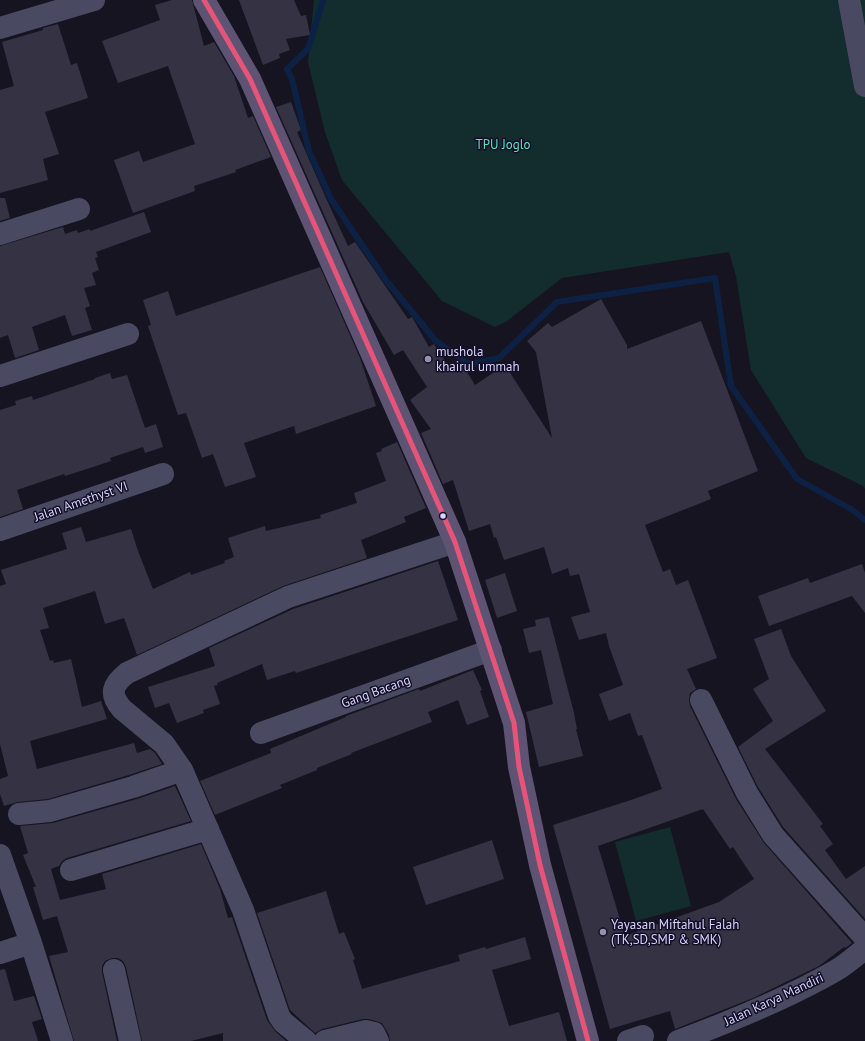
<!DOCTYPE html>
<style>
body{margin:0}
canvas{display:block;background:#161421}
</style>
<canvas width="865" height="1041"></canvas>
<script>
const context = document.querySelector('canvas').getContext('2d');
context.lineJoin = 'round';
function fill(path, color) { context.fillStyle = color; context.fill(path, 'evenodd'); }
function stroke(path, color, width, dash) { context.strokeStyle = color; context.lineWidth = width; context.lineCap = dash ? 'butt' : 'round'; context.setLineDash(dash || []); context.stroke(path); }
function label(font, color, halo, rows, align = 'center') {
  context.font = font + ' "PT Sans",sans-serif'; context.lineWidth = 3; context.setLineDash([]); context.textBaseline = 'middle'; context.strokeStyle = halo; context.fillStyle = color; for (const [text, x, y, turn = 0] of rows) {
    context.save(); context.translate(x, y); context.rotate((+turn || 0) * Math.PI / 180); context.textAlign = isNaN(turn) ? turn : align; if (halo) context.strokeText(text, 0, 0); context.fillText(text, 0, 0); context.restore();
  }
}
fill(new Path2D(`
 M 314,0 L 865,0 L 865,489 L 863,486 L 806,458 L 751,370 L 736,276 L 729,252 L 562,278 L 507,321 L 495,327 L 442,301 L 342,180 L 325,132 L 308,62 Z
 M 670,827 L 691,906 L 636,921 L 615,842 Z`), '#132c2d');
stroke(new Path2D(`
 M 323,0 L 308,49 L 287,69 L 292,79 L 309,151 L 331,199 L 385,279 L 436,341 L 469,364 L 499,358 L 557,302 L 715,278 L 731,386 L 797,479 L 851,509 L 865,520`), '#0d2144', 6);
fill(new Path2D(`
 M 172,0 L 192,0 L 204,46 L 214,42 L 234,76 L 248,118 L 253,116 L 271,157 L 235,170 L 236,172 L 194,186 L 195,191 L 133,213 L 114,160 L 139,151 L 143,162 L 195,144 L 168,66 L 118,83 L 102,41 L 160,20 L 155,5 Z
 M 239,0 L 294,0 L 301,16 L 306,15 L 310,35 L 286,39 L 290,50 L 279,54 L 280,58 L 263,65 Z
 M 58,24 L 71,65 L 77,63 L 88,98 L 45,112 L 59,154 L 43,159 L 48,180 L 0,193 L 0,90 L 14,86 L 2,42 L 43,30 L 43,28 Z
 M 291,102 L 301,130 L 297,132 L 325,196 L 348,246 L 355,242 L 408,319 L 412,317 L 429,347 L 434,344 L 452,371 L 462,364 L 475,385 L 505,365 L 552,438 L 536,352 L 527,341 L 548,323 L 552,327 L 601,299 L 627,345 L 627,349 L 701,321 L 758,471 L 708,491 L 711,499 L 645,525 L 663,572 L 670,569 L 676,585 L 688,580 L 717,658 L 687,669 L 696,689 L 690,693 L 689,700 L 690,706 L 736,799 L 764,843 L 852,943 L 845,948 L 844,947 L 819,966 L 753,998 L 675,1029 L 670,1011 L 610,1029 L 553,825 L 628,801 L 662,789 L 642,735 L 638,736 L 630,713 L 609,721 L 599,694 L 623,685 L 609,646 L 606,633 L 579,640 L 571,617 L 590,612 L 579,574 L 570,576 L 568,568 L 552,574 L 544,547 L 504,560 L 496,537 L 494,538 L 490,524 L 469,531 L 453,480 L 443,484 L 421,433 L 431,429 L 410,400 L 427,387 L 403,350 L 394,355 L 363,302 L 276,107 ZM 703,809 L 730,849 L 733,847 L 754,879 L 719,902 L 625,936 L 598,846 Z
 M 0,198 L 5,198 L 10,218 L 0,221 Z
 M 144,212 L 151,232 L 96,252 L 98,257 L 95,258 L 99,270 L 92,273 L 96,285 L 84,288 L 90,306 L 85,308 L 92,330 L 72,336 L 65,315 L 32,327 L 39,350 L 15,358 L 8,335 L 0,338 L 0,246 L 63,227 L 65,234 L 77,230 L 78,233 L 90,229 L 90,231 Z
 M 320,267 L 360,358 L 376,406 L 296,434 L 294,426 L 244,443 L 256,477 L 225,487 L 213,454 L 202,458 L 186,413 L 178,415 L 148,326 L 151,325 L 143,300 L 168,291 L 176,316 Z
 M 110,373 L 112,379 L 127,375 L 145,428 L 156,424 L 163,447 L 145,453 L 143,447 L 110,458 L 111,461 L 93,467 L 65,476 L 64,474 L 17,490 L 23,509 L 0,517 L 0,410 L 16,405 L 15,401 L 32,396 L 33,400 L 95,379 L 95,378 Z
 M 397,442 L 426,508 L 404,517 L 406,522 L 361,540 L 367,558 L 283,586 L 137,655 L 124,618 L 105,624 L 95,591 L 43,608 L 49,628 L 40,630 L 50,661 L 53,660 L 54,663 L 71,659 L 82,707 L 101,701 L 107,719 L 30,741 L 37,769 L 134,743 L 137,753 L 150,749 L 155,753 L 162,764 L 129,775 L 48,799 L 18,802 L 4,806 L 0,794 L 0,779 L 8,776 L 0,744 L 0,586 L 6,584 L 1,570 L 67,549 L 62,533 L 81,527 L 86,542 L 131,529 L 138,551 L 153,589 L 190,572 L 191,575 L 225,563 L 224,561 L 234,557 L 228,538 L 265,526 L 266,531 L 321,518 L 320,515 L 357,503 L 354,493 L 386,481 L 376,453 L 382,451 L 381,449 Z
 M 438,561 L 458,620 L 296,673 L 295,671 L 267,680 L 262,664 L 217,683 L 218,685 L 214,686 L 220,704 L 203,710 L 204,713 L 177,723 L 169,703 L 155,708 L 148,687 L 215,666 L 209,648 L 293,609 Z
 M 862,564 L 865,573 L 865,613 L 852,596 L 769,626 L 758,596 L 808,578 L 810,583 Z
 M 505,573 L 517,611 L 497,618 L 485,580 Z
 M 549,617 L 574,713 L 577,729 L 576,729 L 583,756 L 539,767 L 526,712 L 553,704 L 541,650 L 529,653 L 523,629 L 536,626 L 535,620 Z
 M 781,629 L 791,656 L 826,711 L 765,749 L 823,824 L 820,826 L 833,844 L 825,850 L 846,879 L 865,866 L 865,919 L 783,827 L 758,787 L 738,747 L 773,721 L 753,689 L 769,679 L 754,639 Z
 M 473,670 L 482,690 L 480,691 L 489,717 L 467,725 L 458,700 L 428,712 L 432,722 L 351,753 L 352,754 L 317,768 L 317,770 L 280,785 L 282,788 L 215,815 L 200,781 L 271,753 L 270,749 L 346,717 L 346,716 L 419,689 L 420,691 Z
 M 175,786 L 191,821 L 67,858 L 62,861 L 59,866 L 51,869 L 60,900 L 106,889 L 102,874 L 201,844 L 220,889 L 228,918 L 232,917 L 267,1020 L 275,1031 L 286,1041 L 223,1041 L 223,1033 L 191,1041 L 142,1041 L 126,967 L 123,961 L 118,958 L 112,958 L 105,961 L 102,966 L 102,972 L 117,1041 L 74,1041 L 49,956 L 68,952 L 57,916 L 43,920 L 33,887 L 36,887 L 23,855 L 28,853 L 20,826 L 53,823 L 137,799 Z
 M 492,840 L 504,879 L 426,905 L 413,867 Z
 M 326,891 L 339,934 L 344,932 L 355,959 L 353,960 L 362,989 L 460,961 L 458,955 L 485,947 L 486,949 L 525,937 L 531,959 L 492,970 L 509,1026 L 559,1012 L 567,1041 L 390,1041 L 389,1035 L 382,1023 L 369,1019 L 363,1019 L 322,1029 L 315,1033 L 290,1010 L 257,913 Z
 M 5,969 L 14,1001 L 34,996 L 42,1019 L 32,1022 L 38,1041 L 0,1041 L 0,970 Z`), '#343243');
stroke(new Path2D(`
 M 849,0 L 865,86
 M 0,28 L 94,0
 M 0,234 L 79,209
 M 0,376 L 128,334
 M 0,530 L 163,474
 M 701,700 L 747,793 L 773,835 L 865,938
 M 261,733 L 491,650
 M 19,814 L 50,811 L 133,787 L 182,770
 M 0,855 L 31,943 L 62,1041
 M 71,870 L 208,829
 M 0,953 L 31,943
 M 114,970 L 130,1041
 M 306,1041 L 283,1022 L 279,1016 L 243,910 L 182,770 L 164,744 L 122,709 C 109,694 112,685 127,673 L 288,597 L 455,542
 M 325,1041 L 366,1031 L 374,1033 L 378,1041
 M 628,1041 L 643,1036
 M 678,1041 C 732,1021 786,999 835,971 C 846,965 855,956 865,949`), '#4a4962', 22);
stroke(new Path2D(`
 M 204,0 L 250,79 L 455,542 L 514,723 L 519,767 L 540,865 L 588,1041`), '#5e5373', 22);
stroke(new Path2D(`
 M 204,0 L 250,79 L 455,542 L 514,723 L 519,767 L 540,865 L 588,1041`), '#e65479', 5);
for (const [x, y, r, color] of [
 [428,359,4,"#9591b1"],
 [443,516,3.5,"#d9d4ff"],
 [603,932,4,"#9591b1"]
]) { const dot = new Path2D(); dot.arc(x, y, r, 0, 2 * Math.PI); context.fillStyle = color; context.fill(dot); stroke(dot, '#130f26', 1.5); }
label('13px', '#5fe0c0', '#130f26', [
 ["TPU Joglo",503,145]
]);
label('13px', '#d9d4ff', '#130f26', [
 ["mushola",436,352],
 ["khairul ummah",436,367],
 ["Yayasan Miftahul Falah",611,925],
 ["(TK,SD,SMP & SMK)",611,940]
], 'left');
label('13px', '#d9d4ff', '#130f26', [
 ["Jalan Amethyst VI",81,502,-19],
 ["Gang Bacang",376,692,-20],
 ["Jalan Karya Mandiri",774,1000,-25]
]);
</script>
